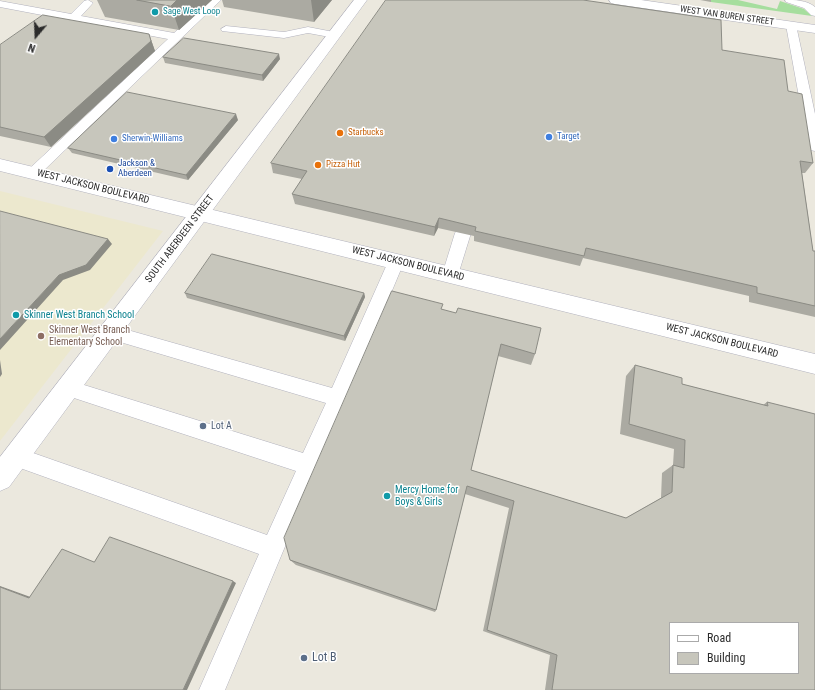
<!DOCTYPE html>
<style>
body{margin:0}
#map{position:relative;width:815px;height:690px;overflow:hidden;background:#ebe8de;font-family:"Roboto Condensed",sans-serif}
canvas{display:block}
.legend{position:absolute;left:669px;top:622px;width:130px;height:52px;box-sizing:border-box;background:#fff;border:1px solid #aaa;margin:0;padding:5px 7px;list-style:none;font-size:12px;color:#2b2b2b}
.legend li{display:flex;align-items:center;gap:8px;height:20px}
.legend b{width:20px;border:1px solid #aaa}
.north{position:absolute;left:16px;top:16px;width:40px;height:40px;-webkit-text-stroke:3px #fff;paint-order:stroke;rotate:199deg;font-size:11px;font-weight:700;line-height:16px;text-align:center;color:#2b2b2b}
.north::after{content:'';display:block;margin:auto;width:14px;height:18px;background:#2b2b2b;clip-path:polygon(50% 0,100% 100%,50% 72%,0 100%)}
</style>
<div id="map">
<canvas width="815" height="690"></canvas>
<ul class="legend">
<li><b style="height:5px;background:#fff"></b>Road</li>
<li><b style="height:11px;background:#c7c6bc"></b>Building</li>
</ul>
<div class="north">N</div>
</div>
<script>
const context = document.querySelector('canvas').getContext('2d');
context.lineJoin = 'round';
function fill(path, color) { context.fillStyle = color; context.fill(path, 'evenodd'); }
function stroke(path, color, width, dash) { context.strokeStyle = color; context.lineWidth = width; context.lineCap = dash ? 'butt' : 'round'; context.setLineDash(dash || []); context.stroke(path); }
function label(font, color, halo, rows, align = 'center') {
  context.font = font + ' "Roboto Condensed",sans-serif'; context.lineWidth = 3; context.setLineDash([]); context.textBaseline = 'middle'; context.strokeStyle = halo; context.fillStyle = color; for (const [text, x, y, turn = 0] of rows) {
    context.save(); context.translate(x, y); context.rotate((+turn || 0) * Math.PI / 180); context.textAlign = isNaN(turn) ? turn : align; if (halo) context.strokeText(text, 0, 0); context.fillText(text, 0, 0); context.restore();
  }
}
fill(new Path2D(`
 M 0,191 L 163,231 L 0,441 Z`), '#ece8ce');
fill(new Path2D(`
 M 711,0 L 738,0 L 777,9 L 780,1 L 804,9 L 812,16 L 711,2 Z`), '#a6de9e');
const lane = new Path2D(`
 M 88,0 L 93,3 L 81,16 L 174,33 L 210,0 L 221,0 L 38,176 L 33,178 L 28,176 L 26,173 L 28,170 L 168,39 L 0,7 L 0,1 L 71,14 L 84,1 Z
 M 785,0 C 795,0 807,0 815,7 L 815,16 L 811,15 L 804,8 L 786,2 Z
 M 791,22 L 796,25 L 815,114 L 815,151 L 810,150 L 808,147 L 786,25 Z
 M 226,26 L 284,32 L 308,27 L 339,33 L 341,35 L 335,38 L 308,33 L 284,38 L 222,31 L 221,29 Z
 M 463,227 L 468,229 L 471,233 L 458,275 L 456,279 L 450,281 L 444,279 L 442,275 L 455,233 L 458,229 Z
 M 396,256 L 402,258 L 404,262 L 225,690 L 199,690 L 259,554 L 9,464 L 6,457 L 9,450 L 16,447 L 267,535 L 296,471 L 68,396 L 61,394 L 59,388 L 61,382 L 68,380 L 303,453 L 326,403 L 110,339 L 104,337 L 101,332 L 104,327 L 110,325 L 332,388 L 388,262 L 390,258 Z`);
const street = new Path2D(`
 M 354,0 L 367,0 L 9,487 L 0,491 L 0,457 Z`);
const secondary = new Path2D(`
 M 609,0 L 641,0 L 815,25 L 815,33 L 615,4 L 611,3 Z
 M 0,159 L 815,354 L 815,374 L 0,171 Z`);
stroke(lane, '#b1b1bd', 1);
stroke(street, '#b1b1bd', 1);
stroke(secondary, '#b1b1bd', 1);
fill(lane, '#fff');
fill(street, '#fff');
fill(secondary, '#fff');
fill(new Path2D(`
 M 97,0 L 212,0 L 179,30 L 105,17 Z
 M 222,0 L 332,0 L 314,22 L 224,7 Z
 M 700,0 L 711,0 L 711,2 Z
 M 149,34 L 155,51 L 51,147 L 0,136 L 0,45 Z
 M 722,50 L 788,91 L 813,163 L 805,173 L 802,173 L 813,251 L 815,251 L 815,317 L 749,302 L 749,296 L 583,258 L 580,266 L 474,241 L 474,236 L 438,228 L 434,236 L 295,204 L 292,194 L 302,179 L 273,173 L 271,163 Z
 M 163,57 L 280,59 L 263,81 L 165,63 Z
 M 238,120 L 188,180 L 72,153 L 68,148 Z
 M 185,293 L 364,293 L 365,297 L 345,341 L 187,298 Z
 M 443,310 L 535,354 L 531,365 L 498,356 L 471,470 L 626,518 L 661,498 L 662,473 L 673,465 L 674,449 L 620,434 L 626,376 L 635,365 L 682,384 L 763,405 L 767,402 L 815,690 L 545,690 L 550,655 L 483,631 L 509,508 L 465,494 L 436,610 L 435,612 L 296,565 L 290,560 Z`), '#abaaa2');
fill(new Path2D(`
 M 177,0 L 212,0 L 179,30 L 171,6 Z
 M 311,0 L 332,0 L 314,22 Z
 M 149,34 L 155,51 L 51,147 L 44,137 Z
 M 279,54 L 280,59 L 263,81 L 262,75 Z
 M 236,114 L 238,120 L 188,180 L 186,175 Z
 M 439,218 L 438,228 L 434,236 L 435,227 Z
 M 108,239 L 112,244 L 90,270 L 63,280 L 0,350 L 0,339 L 59,275 Z
 M 364,293 L 365,297 L 345,341 L 344,336 Z
 M 0,360 L 2,374 L 0,377 Z
 M 233,581 L 236,583 L 187,690 L 183,690 Z
 M 0,586 L 36,599 L 29,598 L 0,587 Z`), '#8b8b84');
const building = new Path2D(`
 M 137,0 L 177,0 L 171,6 Z
 M 386,0 L 583,0 L 721,20 L 722,50 L 784,60 L 788,91 L 802,94 L 813,163 L 800,161 L 813,251 L 815,251 L 815,306 L 757,293 L 757,287 L 586,248 L 584,256 L 475,231 L 476,227 L 439,218 L 435,227 L 292,194 L 307,171 L 271,163 Z
 M 43,15 L 149,34 L 151,41 L 44,137 L 0,127 L 0,45 Z
 M 184,38 L 279,54 L 262,75 L 163,57 Z
 M 127,92 L 236,114 L 186,175 L 68,148 Z
 M 0,211 L 108,239 L 86,265 L 59,275 L 0,339 Z
 M 212,254 L 364,293 L 344,336 L 185,293 Z
 M 392,291 L 443,304 L 441,309 L 456,313 L 458,308 L 541,328 L 535,354 L 501,344 L 471,470 L 626,518 L 672,492 L 673,465 L 684,468 L 685,440 L 629,424 L 635,365 L 682,378 L 682,384 L 768,406 L 767,402 L 815,414 L 815,690 L 552,690 L 557,655 L 487,630 L 514,501 L 467,486 L 436,610 L 290,560 L 284,538 ZM 670,623 L 798,623 L 798,673 L 670,673 Z
 M 110,537 L 233,581 L 183,690 L 0,690 L 0,587 L 29,598 L 62,549 L 94,562 Z`);
fill(building, '#c7c6bc');
stroke(building, '#8b8b84', 1);
for (const [x, y, r, color] of [
 [155,12,4,"#0f9aa8"],
 [340,133,4,"#e8710a"],
 [549,137,4,"#3f7fe0"],
 [114,139,4,"#3f7fe0"],
 [318,165,4,"#e8710a"],
 [110,169,4,"#1a4fb4"],
 [16,315,4,"#0f9aa8"],
 [41,336,4,"#8d6e63"],
 [203,426,4,"#5c6f8a"],
 [387,496,4,"#0f9aa8"],
 [304,658,4,"#5c6f8a"]
]) { const dot = new Path2D(); dot.arc(x, y, r, 0, 2 * Math.PI); context.fillStyle = color; context.fill(dot); stroke(dot, '#fff', 1.5); }
label('9px', '#0d838f', '#fff', [
 ["Sage West Loop",163,12]
], 'left');
label('9px', '#2b2b2b', '#fff', [
 ["WEST VAN BUREN STREET",727,16,8]
]);
label('9px', '#c56008', '#fff', [
 ["Starbucks",348,133],
 ["Pizza Hut",326,165]
], 'left');
label('9px', '#366cbe', '#fff', [
 ["Target",557,137],
 ["Sherwin-Williams",122,139]
], 'left');
label('9px', '#164399', '#fff', [
 ["Jackson &",118,164],
 ["Aberdeen",118,174]
], 'left');
label('10px', '#2b2b2b', '#fff', [
 ["WEST JACKSON BOULEVARD",93,187,14],
 ["SOUTH ABERDEEN STREET",180,239,-53],
 ["WEST JACKSON BOULEVARD",408,264,14],
 ["WEST JACKSON BOULEVARD",722,341,14]
]);
label('10px', '#0d838f', '#fff', [
 ["Skinner West Branch School",24,315],
 ["Mercy Home for",395,490],
 ["Boys & Girls",395,502]
], 'left');
label('10px', '#785e54', '#fff', [
 ["Skinner West Branch",49,330],
 ["Elementary School",49,342]
], 'left');
label('10px', '#4e5e75', '#fff', [
 ["Lot A",211,426]
], 'left');
label('12px', '#4e5e75', '#fff', [
 ["Lot B",312,658]
], 'left');
</script>
